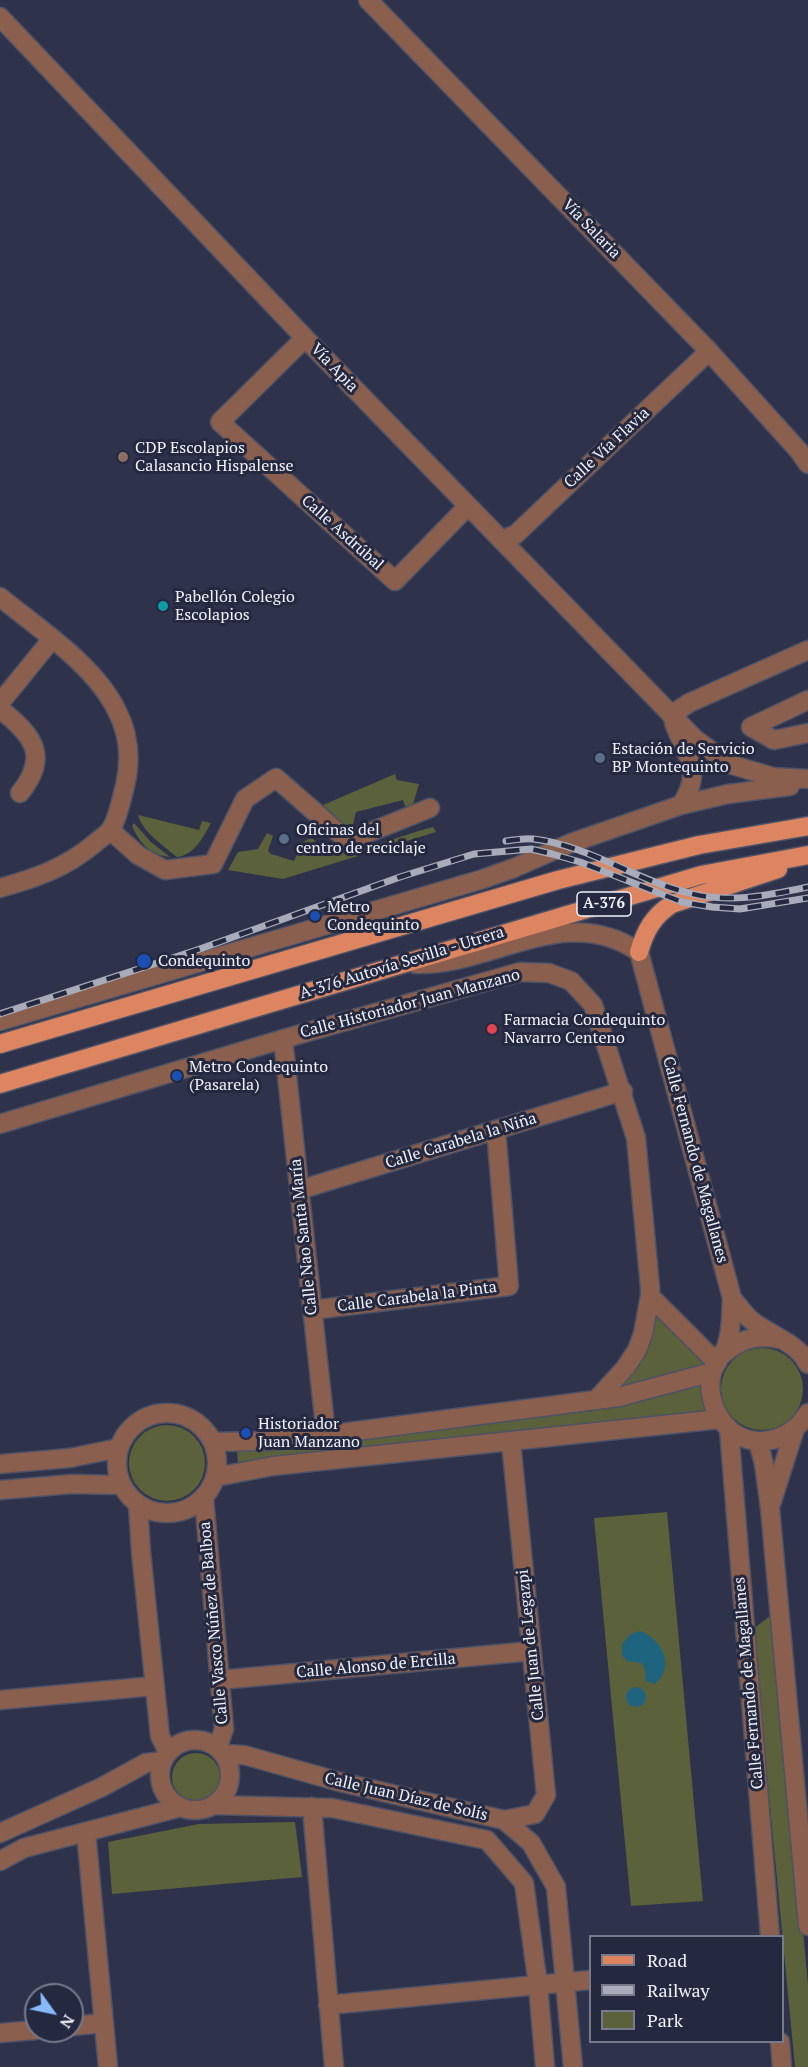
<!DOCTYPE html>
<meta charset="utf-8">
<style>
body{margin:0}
#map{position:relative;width:808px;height:2067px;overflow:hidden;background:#2e334b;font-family:"PT Serif",serif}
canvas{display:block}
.legend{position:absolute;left:589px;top:1935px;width:195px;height:108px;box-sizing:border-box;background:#242940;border:2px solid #767a8b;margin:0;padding:8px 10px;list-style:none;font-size:18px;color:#f0f3fc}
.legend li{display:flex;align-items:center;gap:12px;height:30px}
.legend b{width:30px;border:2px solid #767a8b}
.north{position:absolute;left:24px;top:1983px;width:60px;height:60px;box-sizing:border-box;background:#242940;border:2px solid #767a8b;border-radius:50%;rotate:123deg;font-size:16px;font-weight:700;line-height:24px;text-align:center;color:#f0f3fc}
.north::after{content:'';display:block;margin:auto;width:21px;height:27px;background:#88bafc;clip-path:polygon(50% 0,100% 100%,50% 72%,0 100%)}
</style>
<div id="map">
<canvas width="808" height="2067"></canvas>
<ul class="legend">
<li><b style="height:8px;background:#dc8560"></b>Road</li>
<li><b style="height:8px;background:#a8acba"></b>Railway</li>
<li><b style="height:16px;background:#5b613a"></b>Park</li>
</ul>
<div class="north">N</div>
</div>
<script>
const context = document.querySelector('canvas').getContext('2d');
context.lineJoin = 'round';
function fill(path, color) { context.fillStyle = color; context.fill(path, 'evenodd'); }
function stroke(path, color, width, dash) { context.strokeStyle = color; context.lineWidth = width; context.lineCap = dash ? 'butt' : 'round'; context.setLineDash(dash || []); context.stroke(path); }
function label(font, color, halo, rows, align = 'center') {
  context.font = font + ' "PT Serif",serif'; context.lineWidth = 6; context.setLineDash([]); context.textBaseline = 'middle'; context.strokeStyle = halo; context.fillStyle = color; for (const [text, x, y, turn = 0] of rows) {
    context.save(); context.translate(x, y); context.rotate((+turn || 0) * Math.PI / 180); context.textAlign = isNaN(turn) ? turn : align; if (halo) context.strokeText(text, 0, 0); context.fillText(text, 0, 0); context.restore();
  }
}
fill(new Path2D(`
 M 395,774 L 397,780 L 419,784 L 411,811 L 407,811 L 403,800 L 356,812 L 352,829 C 338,835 330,816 323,805 Z
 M 138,815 L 199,830 L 202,821 L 211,823 C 203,837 195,855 177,857 C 164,846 142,832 138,815 Z
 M 134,823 L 151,842 L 170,857 C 151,855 140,844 132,826 Z
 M 433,827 L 436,832 L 283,879 L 228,870 L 238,852 L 258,849 L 267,833 L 273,836 L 268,851 L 271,854 L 294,861 L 302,843 L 308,839 L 313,839 L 324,850 C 339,837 337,851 352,849 C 379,845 407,834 433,827 Z
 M 655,1308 L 708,1363 L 703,1369 L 613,1394 Z
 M721 1389a41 41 0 1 1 82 0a41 41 0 1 1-82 0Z
 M 702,1381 L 701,1397 L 707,1415 L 238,1464 L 237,1451 L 593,1411 Z
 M129 1463a38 38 0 1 1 76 0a38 38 0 1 1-76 0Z
 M 667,1512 L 703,1901 L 631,1906 L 594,1518 Z
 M 774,1613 L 808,1985 L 808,2067 L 795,2067 L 753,1629 Z
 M172 1777a24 24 0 1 1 48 0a24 24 0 1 1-48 0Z
 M 295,1822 L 302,1877 L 112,1894 L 108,1842 L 199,1824 Z`), '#5b613a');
fill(new Path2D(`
 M 640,1631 C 662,1639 676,1666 655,1684 L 646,1681 L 645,1670 L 642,1663 L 627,1661 L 622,1655 L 622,1644 L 631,1634 Z
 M626 1697a10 10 0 1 1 20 0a10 10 0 1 1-20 0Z`), '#1f647f');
const minor = new Path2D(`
 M 368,0 L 706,348 L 799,451 L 808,464
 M 0,17 L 305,338 L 695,739 L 729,764 L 773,777 L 808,779
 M 305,338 L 220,422 L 395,581 L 468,506
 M 501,540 L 515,535 L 704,356 L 706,348
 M 0,597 C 39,629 95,665 117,711 C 129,734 131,760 125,786 C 121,800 119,816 111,829 C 107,835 99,839 94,844 C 65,868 36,878 0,888
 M 808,700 L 751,727 L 774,740 L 808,733
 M 0,703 L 52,639
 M 0,709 C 33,735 50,756 20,793
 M 671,715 L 689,703 L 808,650
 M 674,723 C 686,756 704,771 681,805
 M 110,830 L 138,855 L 165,870 L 213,864 L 245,799 L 276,778 L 348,841 L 430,808
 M 416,964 C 493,966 565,901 639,952 L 732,1298 C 731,1313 732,1329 727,1344 C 724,1354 715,1362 712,1373 C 704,1405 727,1442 762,1441 C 782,1440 797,1430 808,1413
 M 0,1021 L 483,879 L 514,868 L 571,843 L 681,805 L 728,794 L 790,786
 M 283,1039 L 326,1435
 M 0,1124 L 283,1039 L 520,972 L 549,973 L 571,981 L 593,1005 L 636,1138 L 650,1287 L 650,1296 L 643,1334 L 637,1350 L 626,1367 L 596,1400
 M 299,1190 L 623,1091
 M 650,1296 L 717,1363
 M 732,1298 C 738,1305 744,1314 751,1320 C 769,1335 797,1342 808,1364
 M 312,1310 L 509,1286 L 496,1130
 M 721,1356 C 739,1340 754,1334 778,1339
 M117 1463a50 50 0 1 1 100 0a50 50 0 1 1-100 0Z
 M 729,1429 L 770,1936
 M 758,1441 L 764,1464 L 770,1508 L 808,1926
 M 213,1442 L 271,1441 L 326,1435 L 619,1397 L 712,1372
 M 0,1464 L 70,1458 L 119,1448
 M 216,1477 L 273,1466 L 720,1419
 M 0,1490 L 72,1484 L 121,1485
 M 204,1498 L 224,1729 L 218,1747
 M 771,1504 L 795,1429
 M 138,1505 L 141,1552 L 160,1736 L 168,1752
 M 220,1680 L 532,1651
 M 0,1700 L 154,1686
 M160 1775a35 35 0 1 1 70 0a35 35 0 1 1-70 0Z
 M 224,1754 L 244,1755 L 340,1782 L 504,1820 L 531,1843 L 556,1887 L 573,2067
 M 214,1805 L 332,1808 L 487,1840 L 524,1883 L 538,1985 L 545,2067
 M 312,1807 L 334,2067
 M 504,1820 L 535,1814 L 546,1795 L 511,1442
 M 86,1832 L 108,2067
 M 0,1833 L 102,1787 L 146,1763 L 163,1761
 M 0,1861 L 24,1848 L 181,1807
 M 328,2005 L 590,1980
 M 72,2026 L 104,2023
 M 0,2033 L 36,2030
 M 780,2042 L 782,2067`);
const major = new Path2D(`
 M 639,952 C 645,931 653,916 672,904 L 778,869
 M 0,1044 L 558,880 L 699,845 L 808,826
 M 0,1084 L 701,875 L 808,855`);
stroke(minor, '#4d5267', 21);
stroke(major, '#4d5267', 21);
stroke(minor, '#8a5f4d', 18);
stroke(major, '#dc8560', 18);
const rail = new Path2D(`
 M 506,841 C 514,840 524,838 533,839 C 587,845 634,879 685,892 C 726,904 767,896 808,887
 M 0,1014 L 197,950 L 400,877 L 474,854 L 531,849 L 552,854 L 580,862 L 682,902 L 712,907 L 740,909 L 808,898`);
stroke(rail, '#a8acba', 7);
stroke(rail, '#242940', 4.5, [14]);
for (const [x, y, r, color] of [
 [123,457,6,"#8d6e63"],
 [163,606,6,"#0f9aa8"],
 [600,758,6,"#5c6f8a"],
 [284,839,6,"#5c6f8a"],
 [315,916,6,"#1a4fb4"],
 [144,961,8,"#1a4fb4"],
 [492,1029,6,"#e0444e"],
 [177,1076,6,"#1a4fb4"],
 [246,1433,6,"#1a4fb4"]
]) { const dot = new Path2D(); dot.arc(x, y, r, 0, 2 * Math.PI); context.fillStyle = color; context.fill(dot); stroke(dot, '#242940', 2); }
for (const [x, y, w] of [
 [604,904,54]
]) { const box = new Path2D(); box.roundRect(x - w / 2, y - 12, w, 24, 4.5); context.fillStyle = '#242940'; context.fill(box); stroke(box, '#f0f3fc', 1.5); }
label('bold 15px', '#f0f3fc', null, [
 ["A-376",604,904]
]);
label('16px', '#f0f3fc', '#242940', [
 ["Vía Salaria",591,229,46],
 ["Vía Apia",334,368,46],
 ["Calle Vía Flavia",607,448,-43],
 ["Calle Asdrúbal",342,533,42],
 ["A-376 Autovía Sevilla - Utrera",402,963,-17],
 ["Calle Historiador Juan Manzano",410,1004,-15],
 ["Calle Carabela la Niña",461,1141,-17],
 ["Calle Fernando de Magallanes",695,1160,75],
 ["Calle Nao Santa María",304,1237,-96],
 ["Calle Carabela la Pinta",417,1297,-7],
 ["Calle Vasco Núñez de Balboa",214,1623,-95],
 ["Calle Juan de Legazpi",531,1645,-96],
 ["Calle Alonso de Ercilla",376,1666,-5],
 ["Calle Fernando de Magallanes",749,1683,-95],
 ["Calle Juan Díaz de Solís",406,1797,13]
]);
label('16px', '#f0f3fc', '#242940', [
 ["CDP Escolapios",135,448],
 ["Calasancio Hispalense",135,466],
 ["Pabellón Colegio",175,597],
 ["Escolapios",175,615],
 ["Estación de Servicio",612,749],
 ["BP Montequinto",612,767],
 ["Oficinas del",296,830],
 ["centro de reciclaje",296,848],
 ["Metro",327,907],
 ["Condequinto",327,925],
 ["Condequinto",158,961],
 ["Farmacia Condequinto",504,1020],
 ["Navarro Centeno",504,1038],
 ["Metro Condequinto",189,1067],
 ["(Pasarela)",189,1085],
 ["Historiador",258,1424],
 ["Juan Manzano",258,1442]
], 'left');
</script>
